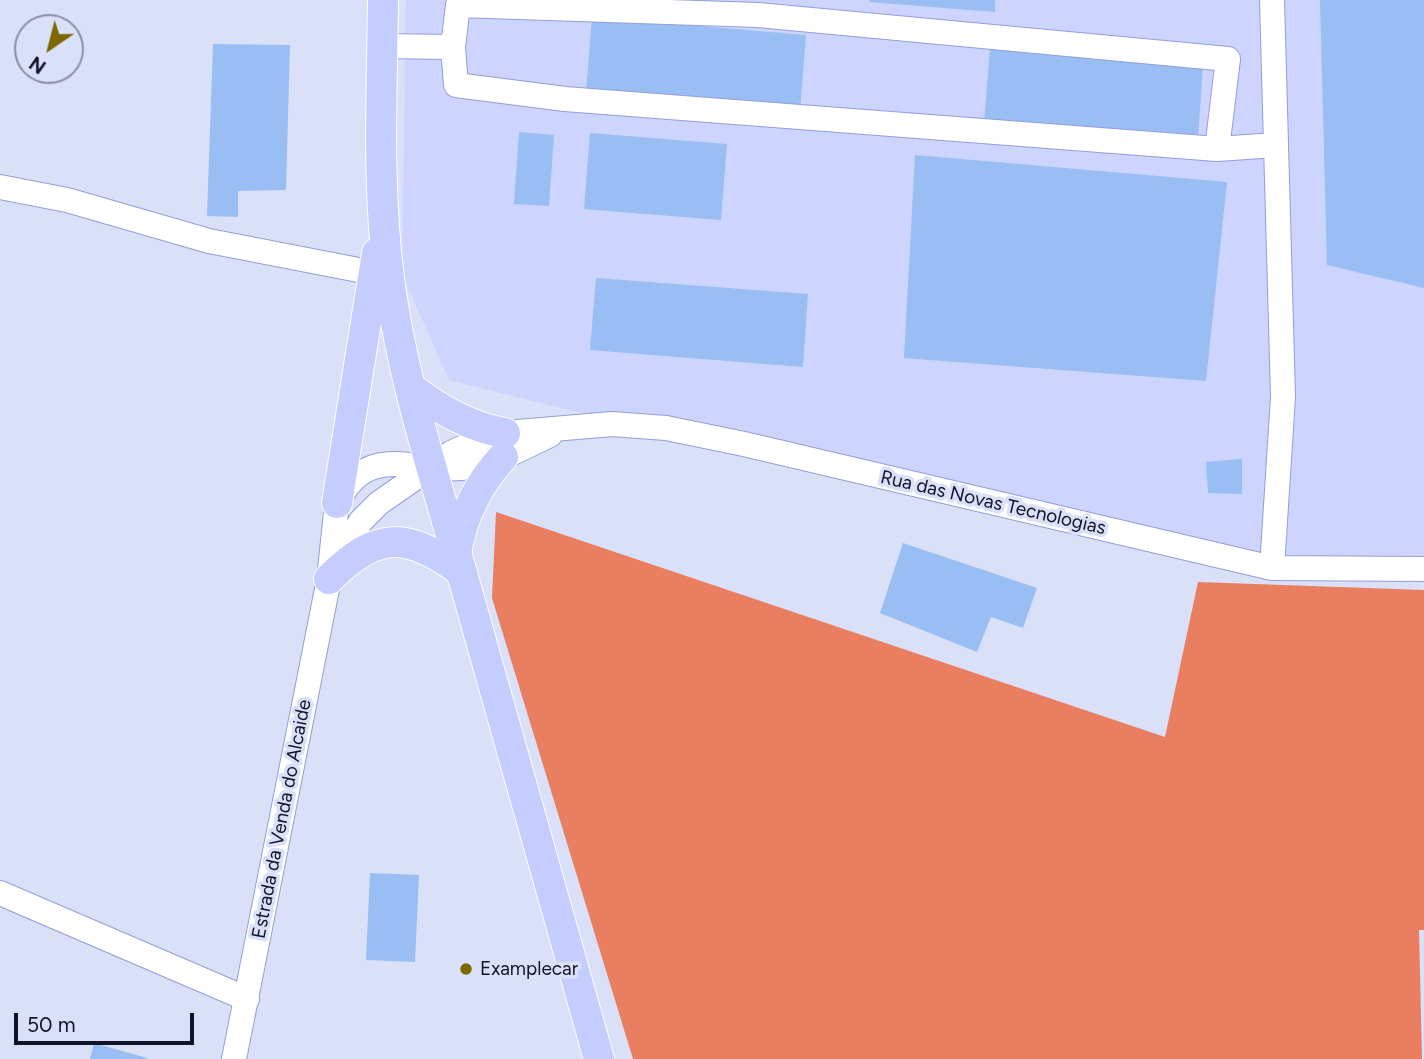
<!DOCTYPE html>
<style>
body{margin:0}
#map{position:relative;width:1424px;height:1059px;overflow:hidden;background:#dbe0f9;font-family:Figtree,sans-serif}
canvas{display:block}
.north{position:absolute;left:14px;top:14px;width:70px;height:70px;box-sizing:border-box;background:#dbe0f9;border:2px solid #8b8ea6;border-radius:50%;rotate:215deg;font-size:19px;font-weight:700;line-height:28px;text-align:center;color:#12142a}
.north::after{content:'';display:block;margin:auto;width:24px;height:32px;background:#7b6900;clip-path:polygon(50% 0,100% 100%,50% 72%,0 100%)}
.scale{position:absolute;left:14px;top:1013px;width:180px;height:32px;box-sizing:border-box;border:4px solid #12142a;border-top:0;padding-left:9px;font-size:21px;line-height:24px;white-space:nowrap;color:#12142a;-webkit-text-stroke:5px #dbe0f9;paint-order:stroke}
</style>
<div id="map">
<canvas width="1424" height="1059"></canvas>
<div class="north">N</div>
<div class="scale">50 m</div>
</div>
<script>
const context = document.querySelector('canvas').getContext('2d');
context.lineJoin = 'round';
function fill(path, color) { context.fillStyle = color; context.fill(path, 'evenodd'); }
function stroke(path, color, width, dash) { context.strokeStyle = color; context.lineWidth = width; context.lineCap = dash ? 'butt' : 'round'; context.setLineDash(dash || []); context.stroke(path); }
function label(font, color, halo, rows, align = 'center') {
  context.font = font + ' Figtree,sans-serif'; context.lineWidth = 7; context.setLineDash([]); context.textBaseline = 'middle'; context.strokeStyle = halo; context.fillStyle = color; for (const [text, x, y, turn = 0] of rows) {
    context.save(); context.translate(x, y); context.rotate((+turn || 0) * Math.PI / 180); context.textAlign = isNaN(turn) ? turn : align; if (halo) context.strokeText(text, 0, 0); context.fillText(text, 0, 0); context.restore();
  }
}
fill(new Path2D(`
 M 406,0 L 1424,0 L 1424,571 L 1251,552 L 557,407 L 449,380 L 402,274 Z`), '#cdd4fd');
fill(new Path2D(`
 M 496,512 L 1165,737 L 1198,582 L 1424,590 L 1424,930 L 1419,930 L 1422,1059 L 633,1059 L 492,598 Z`), '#e97e60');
fill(new Path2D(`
 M 870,0 L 995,0 L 995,12 L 869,2 Z
 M 1320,0 L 1424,0 L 1424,288 L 1327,265 Z
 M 592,17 L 806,35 L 800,111 L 586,92 Z
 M 213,44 L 290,45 L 286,190 L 238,191 L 238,217 L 207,216 Z
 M 990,48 L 1203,64 L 1198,139 L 984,123 Z
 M 519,132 L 554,135 L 549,206 L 514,204 Z
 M 590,133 L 727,144 L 721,220 L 584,209 Z
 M 915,155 L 1227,182 L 1206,381 L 904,358 Z
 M 596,278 L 808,294 L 803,367 L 590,350 Z
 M 1242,459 L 1242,494 L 1208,493 L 1206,462 Z
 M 903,543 L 1037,588 L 1023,628 L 991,617 L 977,652 L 880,613 Z
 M 370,873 L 419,875 L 415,962 L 366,960 Z
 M 94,1043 L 147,1058 L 147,1059 L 90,1059 Z`), '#99bef3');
const minor = new Path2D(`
 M 1272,0 L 1283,397 L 1272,568
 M 382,46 L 453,47 L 456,85 L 565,99 L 1217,149 L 1276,145
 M 453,47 L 458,5 L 758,15 L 1228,59 L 1217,149
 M 0,187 L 67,200 L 209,241 L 374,273
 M 332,572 L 361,521 L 379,503 L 451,453 L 484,438 L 518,432 L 612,424 L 666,428 L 744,444 L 1272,568 L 1424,569
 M 0,893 L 247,999
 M 234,1059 L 329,579 L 337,503 C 369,438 418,476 470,467 C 499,462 524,447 550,435`);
const major = new Path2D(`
 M 383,0 C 382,93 377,186 389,278 C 402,378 434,474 461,570 C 507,733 553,896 599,1059
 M 410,387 C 438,409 469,427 505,433
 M 337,503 L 377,253
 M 456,553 C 462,518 478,484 503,457
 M 329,579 C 377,530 408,532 462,572`);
stroke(minor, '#949ed8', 26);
stroke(major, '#fff', 32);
stroke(minor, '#fff', 24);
stroke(major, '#c5cdfe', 30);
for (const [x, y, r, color] of [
 [466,969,7,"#7b6900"]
]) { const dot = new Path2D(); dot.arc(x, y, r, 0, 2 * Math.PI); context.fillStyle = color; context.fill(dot); stroke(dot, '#dbe0f9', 2.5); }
label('19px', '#12142a', '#dbe0f9', [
 ["Rua das Novas Tecnologias",993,503,13],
 ["Estrada da Venda do Alcaide",282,819,-79]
]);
label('19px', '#12142a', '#dbe0f9', [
 ["Examplecar",480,969]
], 'left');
</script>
